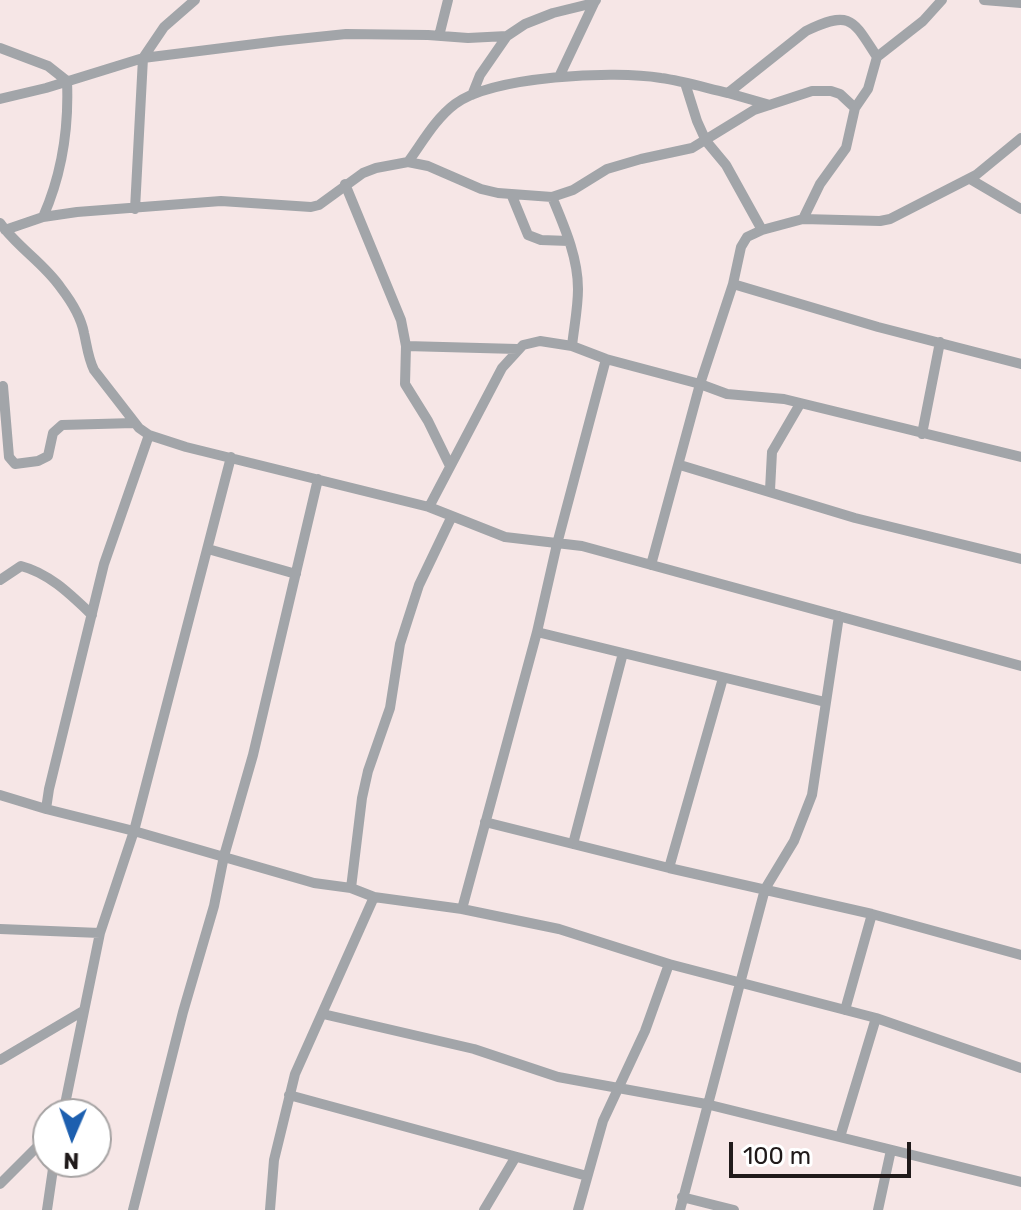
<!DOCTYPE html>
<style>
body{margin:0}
#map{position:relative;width:1021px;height:1210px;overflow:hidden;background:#f6e6e6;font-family:Rubik,sans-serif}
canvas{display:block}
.north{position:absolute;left:32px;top:1098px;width:80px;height:80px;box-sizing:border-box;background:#fff;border:2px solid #a6a3a3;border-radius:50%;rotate:182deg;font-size:22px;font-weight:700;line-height:32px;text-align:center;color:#201a1a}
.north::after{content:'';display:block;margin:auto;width:28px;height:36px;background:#1d5faf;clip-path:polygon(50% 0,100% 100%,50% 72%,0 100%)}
.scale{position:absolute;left:729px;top:1142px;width:182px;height:36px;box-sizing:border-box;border:4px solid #201a1a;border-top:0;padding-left:10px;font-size:24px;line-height:28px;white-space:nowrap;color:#201a1a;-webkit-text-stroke:6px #fff;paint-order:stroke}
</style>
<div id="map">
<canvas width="1021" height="1210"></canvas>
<div class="north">N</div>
<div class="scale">100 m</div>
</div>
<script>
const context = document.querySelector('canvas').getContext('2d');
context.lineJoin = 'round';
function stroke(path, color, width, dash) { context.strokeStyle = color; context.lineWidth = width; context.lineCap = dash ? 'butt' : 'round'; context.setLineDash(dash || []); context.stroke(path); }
stroke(new Path2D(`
 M 984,0 L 1021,3
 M 439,36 L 448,0
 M 0,48 L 48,66 L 67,81 C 69,128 62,174 43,217
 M 559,77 L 594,3
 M 685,83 L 697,121 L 706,141 L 726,165 L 762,230 L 803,219 L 880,221 L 890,219 L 976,175 L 1021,138
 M 472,95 L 480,75 L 507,36
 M 0,99 L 46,88 L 143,58 L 279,41 L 346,34 L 428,35 L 468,38 L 507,36 L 525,24 L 553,13 L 594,3 L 596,0
 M 770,105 L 728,93 L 806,31 C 851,9 853,20 877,57
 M 408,162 C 422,143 435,119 455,104 C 493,76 614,70 661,78 C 683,81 706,88 728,93
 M 970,179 L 1021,209
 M 345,184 L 401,320 L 406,346 L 405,384 L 428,421 L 450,466
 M 512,196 L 528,235 L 541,240 L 569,241
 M 552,197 C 564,226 578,257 578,289 C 578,308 574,327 572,346
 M 135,209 L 143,58 L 164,27 L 195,0
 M 803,219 L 820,184 L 846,148 L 855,108
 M 0,223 C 18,248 44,263 61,288 C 71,301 81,317 84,333 C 87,346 88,358 94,370 L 139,428 L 149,435 L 186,447 L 429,507 L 505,537 L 582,546 L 1021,666
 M 5,230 L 43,217 L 77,212 L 221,201 L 311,207 L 319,205 L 363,173 L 376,168 L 408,162 L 428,166 L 481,189 L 498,193 L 552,197 L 573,190 L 607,169 L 641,159 L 692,148 L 754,110 L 812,91 L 831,91 L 840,94 L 855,108 L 868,89 L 877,57 L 923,21 L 942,0
 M 733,284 L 878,327 L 1021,364
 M 406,346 L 517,349
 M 3,386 L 9,457 L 15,464 L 38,461 L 48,456 L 53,433 L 62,425 L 134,423
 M 922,434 L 940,342
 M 149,435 L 104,564 L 49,789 L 46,809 L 134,831 L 314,883 L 351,888 L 374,897 L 462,909 L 559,929 L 669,964 L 876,1018 L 1021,1068
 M 680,465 L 855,518 L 1021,559
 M 770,490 L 772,452 L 800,404
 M 429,507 L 502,368 L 523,345 L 540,341 L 572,346 L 606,359 L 700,384 L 727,394 L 784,399 L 1021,457
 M 208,549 L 296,574
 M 651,565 L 700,384 L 733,284 L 741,247 L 747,237 L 762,230
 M 0,580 L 21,566 C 49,573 71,595 92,615
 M 537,632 L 623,653
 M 0,795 L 46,809
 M 485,822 L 669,868 L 872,914 L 1021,955
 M 573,844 L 623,653 L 825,702
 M 669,868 L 723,678
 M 351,888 L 362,798 L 368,771 L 390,708 L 400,644 L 419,585 L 452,516
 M 462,909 L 537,632 L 557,544 L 606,359
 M 0,929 L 100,933
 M 845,1010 L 872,914
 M 323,1014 L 474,1049 L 558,1077 L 706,1104 L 1021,1182
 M 0,1060 L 83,1011
 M 289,1095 L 587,1176
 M 63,1114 L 100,933 L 134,831 L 231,457
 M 840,1137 L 876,1018
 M 0,1184 L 36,1148 L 48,1151
 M 682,1197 L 734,1210
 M 47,1210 L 54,1162
 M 133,1210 L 183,1012 L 214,906 L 224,856 L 253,755 L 318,479
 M 270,1210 L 274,1160 L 295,1074 L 374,897
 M 484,1210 L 515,1158
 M 578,1210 L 603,1121 L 645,1031 L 669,964
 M 680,1210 L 765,889 L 794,841 L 812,795 L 839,616
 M 878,1210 L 891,1150`), '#a2a5a9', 10);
</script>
